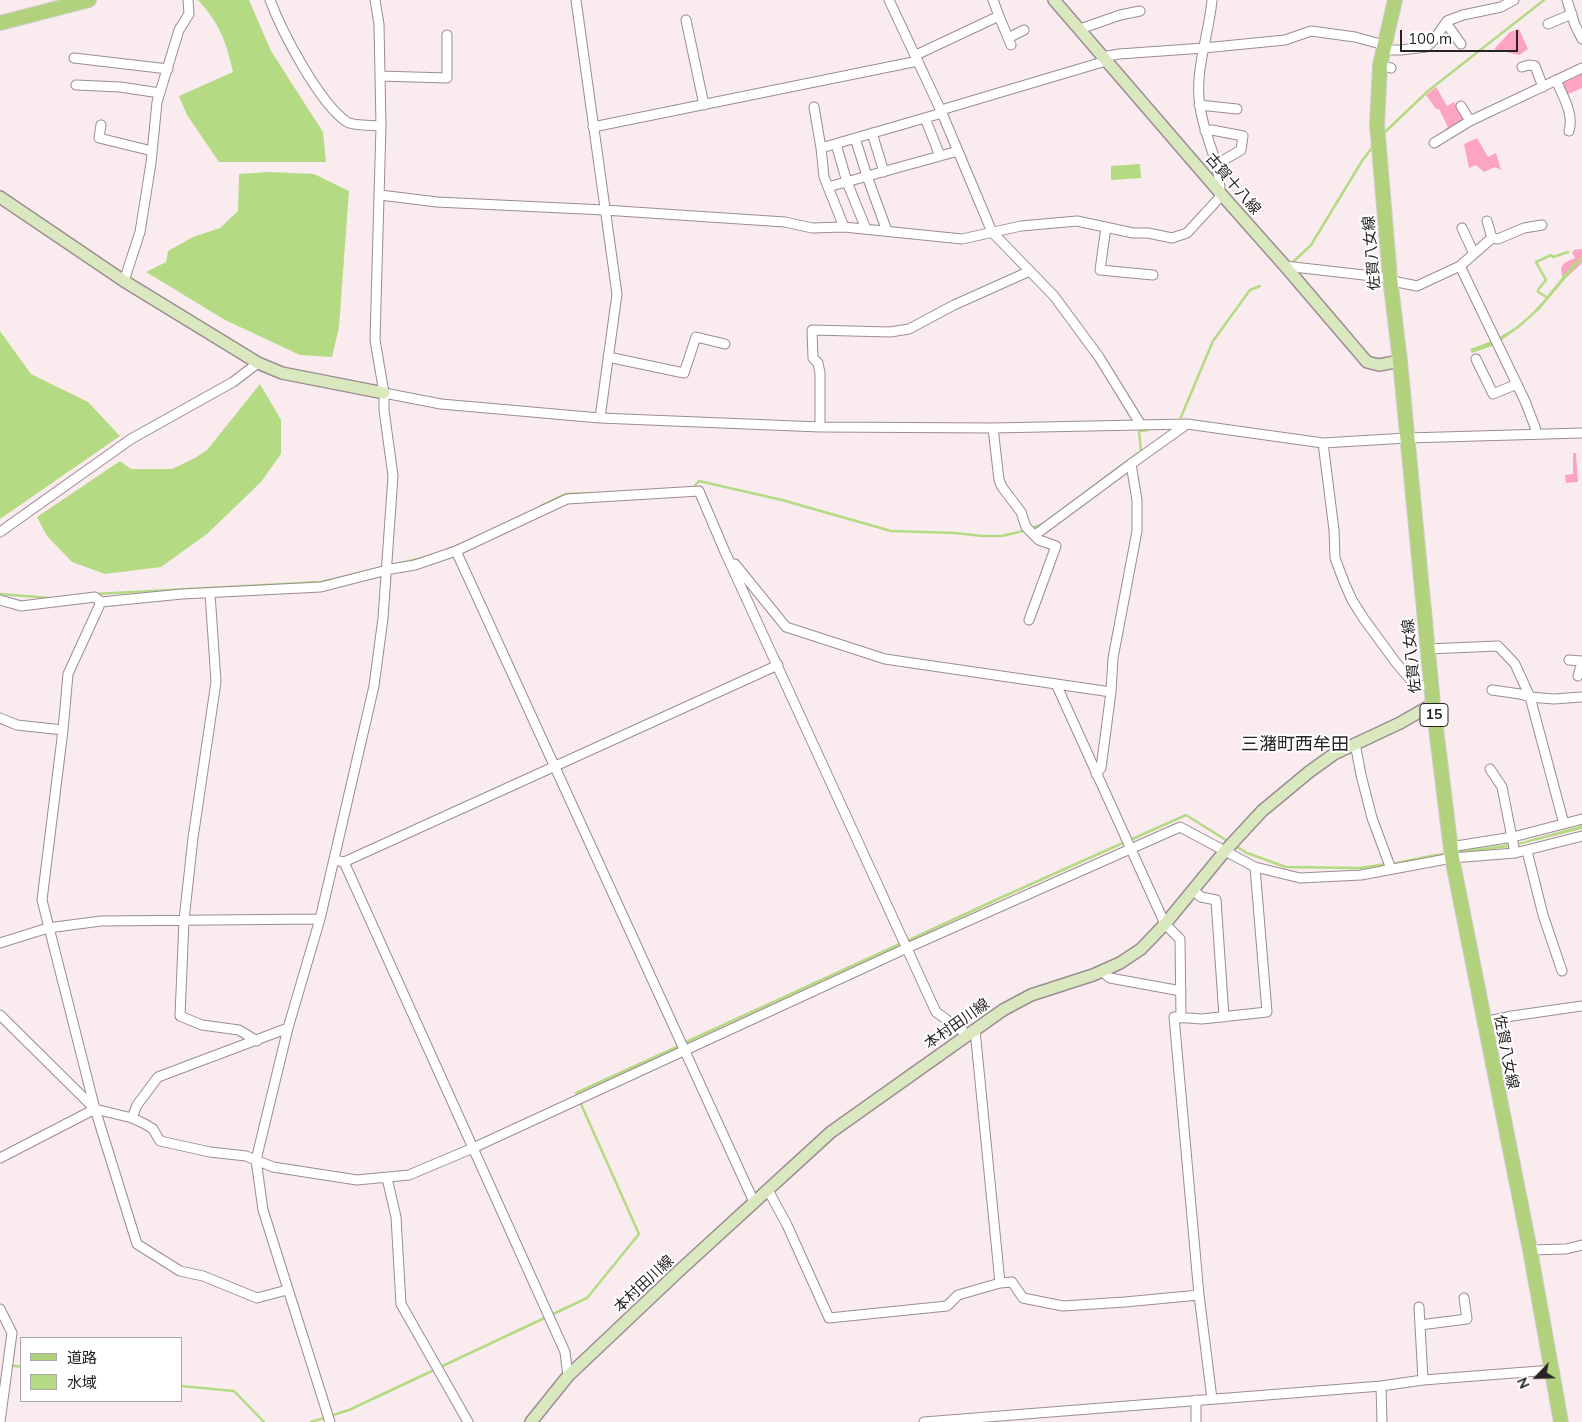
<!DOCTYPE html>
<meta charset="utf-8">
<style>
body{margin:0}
#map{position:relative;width:1582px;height:1422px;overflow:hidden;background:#faebef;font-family:Mulish,"Noto Sans JP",sans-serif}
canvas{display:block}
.legend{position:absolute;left:20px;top:1337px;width:162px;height:65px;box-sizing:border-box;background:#fff;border:1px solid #a9a7a7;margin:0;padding:6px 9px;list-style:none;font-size:15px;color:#272223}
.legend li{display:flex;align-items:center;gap:10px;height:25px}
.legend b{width:25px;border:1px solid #a9a7a7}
.north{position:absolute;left:1512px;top:1352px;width:50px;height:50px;-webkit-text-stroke:4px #fff;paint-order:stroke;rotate:246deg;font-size:14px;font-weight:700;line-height:20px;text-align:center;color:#272223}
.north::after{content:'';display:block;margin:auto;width:18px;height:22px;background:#272223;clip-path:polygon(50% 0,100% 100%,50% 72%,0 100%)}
.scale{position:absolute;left:1400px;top:30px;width:118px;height:22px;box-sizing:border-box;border:2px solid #272223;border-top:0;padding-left:6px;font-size:15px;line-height:18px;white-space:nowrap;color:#272223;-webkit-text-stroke:4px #fff;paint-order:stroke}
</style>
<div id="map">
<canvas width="1582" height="1422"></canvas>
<ul class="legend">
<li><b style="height:6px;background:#b2d17d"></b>道路</li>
<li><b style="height:14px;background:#b4db84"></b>水域</li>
</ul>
<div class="north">N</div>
<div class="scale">100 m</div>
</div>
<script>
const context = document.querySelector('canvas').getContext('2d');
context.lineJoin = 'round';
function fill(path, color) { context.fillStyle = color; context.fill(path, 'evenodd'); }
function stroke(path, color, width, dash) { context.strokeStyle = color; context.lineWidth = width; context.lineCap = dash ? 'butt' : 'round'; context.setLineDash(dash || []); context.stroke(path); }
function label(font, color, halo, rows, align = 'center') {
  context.font = font + ' Mulish,"Noto Sans JP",sans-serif'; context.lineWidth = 4; context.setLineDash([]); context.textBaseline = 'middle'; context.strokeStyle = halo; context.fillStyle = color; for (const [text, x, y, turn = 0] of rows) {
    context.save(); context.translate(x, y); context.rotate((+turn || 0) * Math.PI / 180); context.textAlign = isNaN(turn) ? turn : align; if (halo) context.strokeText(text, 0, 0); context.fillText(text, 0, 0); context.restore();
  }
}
fill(new Path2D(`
 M 1519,29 L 1528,49 L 1519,55 L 1494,49 L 1510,32 Z
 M 1582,73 L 1582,88 L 1566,95 L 1560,83 Z
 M 1436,87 L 1447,106 L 1454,102 L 1466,120 L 1446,132 L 1445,129 L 1448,127 L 1439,109 L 1436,109 L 1426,95 Z
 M 1477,138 L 1488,157 L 1496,153 L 1501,170 L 1495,167 L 1484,172 L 1476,165 L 1469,168 L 1464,144 Z
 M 1582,249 L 1582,263 L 1567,277 L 1562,276 L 1561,268 L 1564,263 L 1575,258 L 1572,253 L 1574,250 Z
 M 1573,453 L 1576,453 L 1578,482 L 1566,483 L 1565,475 L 1573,474 Z`), '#fca4c0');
fill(new Path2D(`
 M 198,0 L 249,0 L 271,51 L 323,132 L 326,162 L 219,162 L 187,115 L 179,96 L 233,72 C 226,41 220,24 198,0 Z
 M 1140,164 L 1141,178 L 1111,180 L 1111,166 Z
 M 269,172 L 314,174 L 349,191 L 339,327 L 332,357 L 300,355 L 225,320 L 146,272 L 166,262 L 168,251 L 193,237 L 220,228 L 238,211 L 239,174 Z
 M 1582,256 L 1582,259 L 1540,309 L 1520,327 L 1495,345 L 1472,353 L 1470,349 C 1507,337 1527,322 1551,291 C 1561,280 1570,265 1582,256 Z
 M 0,331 L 31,374 L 88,402 L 120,436 L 0,519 Z
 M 260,384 L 281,420 L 281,454 L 261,482 L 207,534 L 161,567 L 105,574 L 72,562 L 47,536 L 37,517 L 120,461 L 131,469 L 172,469 L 195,458 L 207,450 Z
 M 1582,824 L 1582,829 L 1510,847 L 1445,856 L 1395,864 L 1395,862 L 1434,854 L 1518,843 L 1579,826 Z`), '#b4db84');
stroke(new Path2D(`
 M 1384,133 L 1428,91 L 1544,0
 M 1291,264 L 1311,245 L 1362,161 L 1374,145
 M 1548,298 L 1538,292 L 1538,290 L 1546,280 L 1536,262 L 1551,255 L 1553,257 L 1568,252
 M 1181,417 L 1213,341 L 1250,290 L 1260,286
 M 693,488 L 699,481 L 782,500 L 891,531 L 955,533 L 983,536 L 1002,536 L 1027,530
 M 1087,491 L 1141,451 L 1139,431 L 1148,430
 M 541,506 L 566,494 L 595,493
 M 1032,528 L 1043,524
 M 446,550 L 466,542
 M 0,594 L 50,598
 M 95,594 L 321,582 L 426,557
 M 1130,840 L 1186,815 L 1229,842
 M 1234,845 L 1247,853 L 1286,867 L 1360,868 L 1386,864
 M 907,941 L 1000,898 L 1125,842
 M 684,1043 L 902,943
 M 10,1365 L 21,1367
 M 181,1386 L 234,1391 L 264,1422
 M 311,1422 L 349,1410 L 587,1298 L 639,1234 L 576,1093 L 679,1046`), '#b4db84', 2.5);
const street = new Path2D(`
 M 270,0 C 282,32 319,103 347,122 C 353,126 373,125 381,126
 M 576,0 L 617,294 L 600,418
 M 889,0 L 942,113 L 992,232 L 1054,296 L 1099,357 L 1141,425
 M 1212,0 C 1209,35 1194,71 1200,107 C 1204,136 1220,162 1220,192
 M 1567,0 L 1575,25 L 1582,39
 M 999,16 L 1011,45
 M 686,20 L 704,105
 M 1446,23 L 1461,44
 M 1548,24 L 1572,14
 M 1080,29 L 1120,15 L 1140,11
 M 1008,38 L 1024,30
 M 1383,50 L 1401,50 L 1426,47 L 1433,41 L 1447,21 L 1463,15 L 1501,7 L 1514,0
 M 916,55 L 999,16 L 993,0
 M 1102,57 L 1119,54 L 1204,48 L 1285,40 L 1311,31 L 1355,37 L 1384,45
 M 74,58 L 168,69
 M 1380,65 L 1391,68
 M 1522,67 L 1529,65 L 1535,66 L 1543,87
 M 380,76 L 447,78 L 447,35
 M 1556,80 C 1563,97 1574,113 1569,131
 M 76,85 L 120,87 L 160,93
 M 1199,105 L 1237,109
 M 1461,106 L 1470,121
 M 814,107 L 821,148 L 824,177 L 844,227
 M 941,110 L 1106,61
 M 925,118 L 940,156
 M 101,125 L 99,138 L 152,151
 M 593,127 L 918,61
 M 1205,131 L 1212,130 L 1243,136 L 1241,150 L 1217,164
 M 872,133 L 884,172
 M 855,138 L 867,176 L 887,231
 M 1434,143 L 1470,121 L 1582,68
 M 836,144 L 847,182 L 866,229
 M 821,148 L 942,113
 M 828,187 L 958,151
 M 380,195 L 437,202 L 604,210 L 785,222 L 812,228 L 844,227 L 962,239 L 1021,226 L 1077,221 L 1133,233 L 1148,233 L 1172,238 L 1187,233 L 1222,195
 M 1106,227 L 1100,270 L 1153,275
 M 1462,228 L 1474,254
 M 1492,238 L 1498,239 L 1524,228 L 1542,225
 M 1285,266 L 1390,278 L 1397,282 L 1417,286 L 1460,266 L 1492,238 L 1487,221
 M 1460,266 L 1525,401 L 1535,427 L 1536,434
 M 124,281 L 140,232 L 151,163 L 157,102 L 179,30 L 189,14 L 188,0
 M 608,357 L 684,373 L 696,337 L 725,344
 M 1476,359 L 1493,394 L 1517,384
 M 384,393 L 441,404 L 600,418 L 820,427 L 993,428 L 1187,424 L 1323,443 L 1407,438 L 1582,433
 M 820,427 L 820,373 L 818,363 L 813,358 L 812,330 L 890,332 L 909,329 L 954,305 L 1030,271
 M 993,428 L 999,480 L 1002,487 L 1021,512 L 1026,527 L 1039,540 L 1056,546 L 1029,620
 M 1323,443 L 1334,530 L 1335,558 L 1344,582 L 1352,600 L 1364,619 L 1397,664 L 1415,685 L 1432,686
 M 0,532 L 131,439 L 233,382 L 258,363
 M 1035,535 L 1131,464
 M 456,551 L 754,1202
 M 735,564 L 786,627 L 885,659 L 1111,692
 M 210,593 L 216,682 L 193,838 L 184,920 L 180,1016 L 202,1025 L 239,1030 L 257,1041
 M 0,600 L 21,606 L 95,597 L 101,602 L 182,594 L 321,587 L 391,569 L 415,565 L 456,551 L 567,499 L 699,491 L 725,552 L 936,1012 L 968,1035
 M 101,602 L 68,674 L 63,730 L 42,900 L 95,1109 L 137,1244 L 180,1271 L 203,1276 L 257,1298 L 287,1290
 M 1427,649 L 1498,646 L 1515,664 L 1530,697 L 1564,824
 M 1569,660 L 1582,661
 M 1578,676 L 1582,662
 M 1056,684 L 1165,924 L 1180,939 L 1181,1018
 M 1492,690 L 1520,694 L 1530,697 L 1554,699 L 1581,697
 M 0,718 L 17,725 L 63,730
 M 1355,743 L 1361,775 L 1372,818 L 1391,869
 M 1490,769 L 1502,787 L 1515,853
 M 1096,774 L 1101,768 L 1111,692 L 1113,658 L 1137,531 L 1137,500 L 1131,464 L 1187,424
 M 1450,847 L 1513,837 L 1582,819
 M 1527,851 L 1543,915 L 1562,971
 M 339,861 L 344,862 L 778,665
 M 344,862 L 565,1352 L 568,1376
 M 1193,890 L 1201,897 L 1216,900 L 1224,1017
 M 0,943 L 48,928 L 101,921 L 320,919
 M 1101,971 L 1110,978 L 1181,991
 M 0,1015 L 95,1109 L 132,1118 L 145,1124 L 153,1129 L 160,1141 L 210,1152 L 246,1156 L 273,1167 L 357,1180 L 409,1175 L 473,1148 L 907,948 L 1180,827 L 1255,867 L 1300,878 L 1361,875 L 1452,858 L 1515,853 L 1582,836
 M 1484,1022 L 1512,1016 L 1582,1006
 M 975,1030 L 1000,1283
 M 132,1118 L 137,1105 L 158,1077 L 288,1028
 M 0,1158 L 95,1109
 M 387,1178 L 396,1217 L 401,1304 L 468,1422
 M 768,1190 L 787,1225 L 829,1318 L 947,1306 L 958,1295 L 1000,1283 L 1012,1282 L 1023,1298 L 1063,1306 L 1125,1302 L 1199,1295
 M 1530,1250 L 1566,1249 L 1582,1245
 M 1419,1307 L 1423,1380
 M 0,1309 L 12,1333 L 0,1422
 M 1420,1325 L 1467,1319 L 1464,1298
 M 1381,1386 L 1382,1422
 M 1212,1399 L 1199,1295 L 1174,1017 L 1202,1019 L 1267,1012 L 1255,867
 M 1196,1400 L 1196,1422
 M 330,1422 L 263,1210 L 256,1160 L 288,1028 L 320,919 L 334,859 L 374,686 L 383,618 L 393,476 L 384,410 L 384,393 L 375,340 L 381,126 L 379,24 L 375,0
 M 924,1422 L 1381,1386 L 1423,1380 L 1552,1370`);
const secondary = new Path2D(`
 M 1054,0 L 1222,195 L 1285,266 L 1367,362 L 1379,365 L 1400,361
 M 0,197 L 124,281 L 258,363 L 282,373 L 384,393
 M 531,1422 L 568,1376 L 679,1271 L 831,1132 L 1003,1010 L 1031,995 L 1093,975 L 1120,963 L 1141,949 L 1165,924 L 1225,851 L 1262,811 L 1309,772 L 1334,754 L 1400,723 L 1433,704`);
const primary = new Path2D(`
 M 1395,0 L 1380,65 L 1377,124 L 1390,278 L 1400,361 L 1433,704 L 1452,858 L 1530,1250 L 1561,1422
 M 0,23 L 89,0`);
stroke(street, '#9b8d91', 11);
stroke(secondary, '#9b8d91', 14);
stroke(primary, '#cfcecf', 16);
stroke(street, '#fff', 9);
stroke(secondary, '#d9e8be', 11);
stroke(primary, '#b2d17d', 14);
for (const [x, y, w] of [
 [1434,715,28]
]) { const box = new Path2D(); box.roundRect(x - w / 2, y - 11.5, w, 23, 4); context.fillStyle = '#fff'; context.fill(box); stroke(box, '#272223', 1); }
label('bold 14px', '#272223', null, [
 ["15",1434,715]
]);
label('15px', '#272223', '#fff', [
 ["古賀十八線",1233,184,49],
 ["佐賀八女線",1372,253,-95],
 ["佐賀八女線",1412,656,-96],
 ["本村田川線",957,1024,-35],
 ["佐賀八女線",1506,1052,79],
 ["本村田川線",644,1284,-43]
]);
label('18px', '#272223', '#fff', [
 ["三潴町西牟田",1295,745]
]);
</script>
